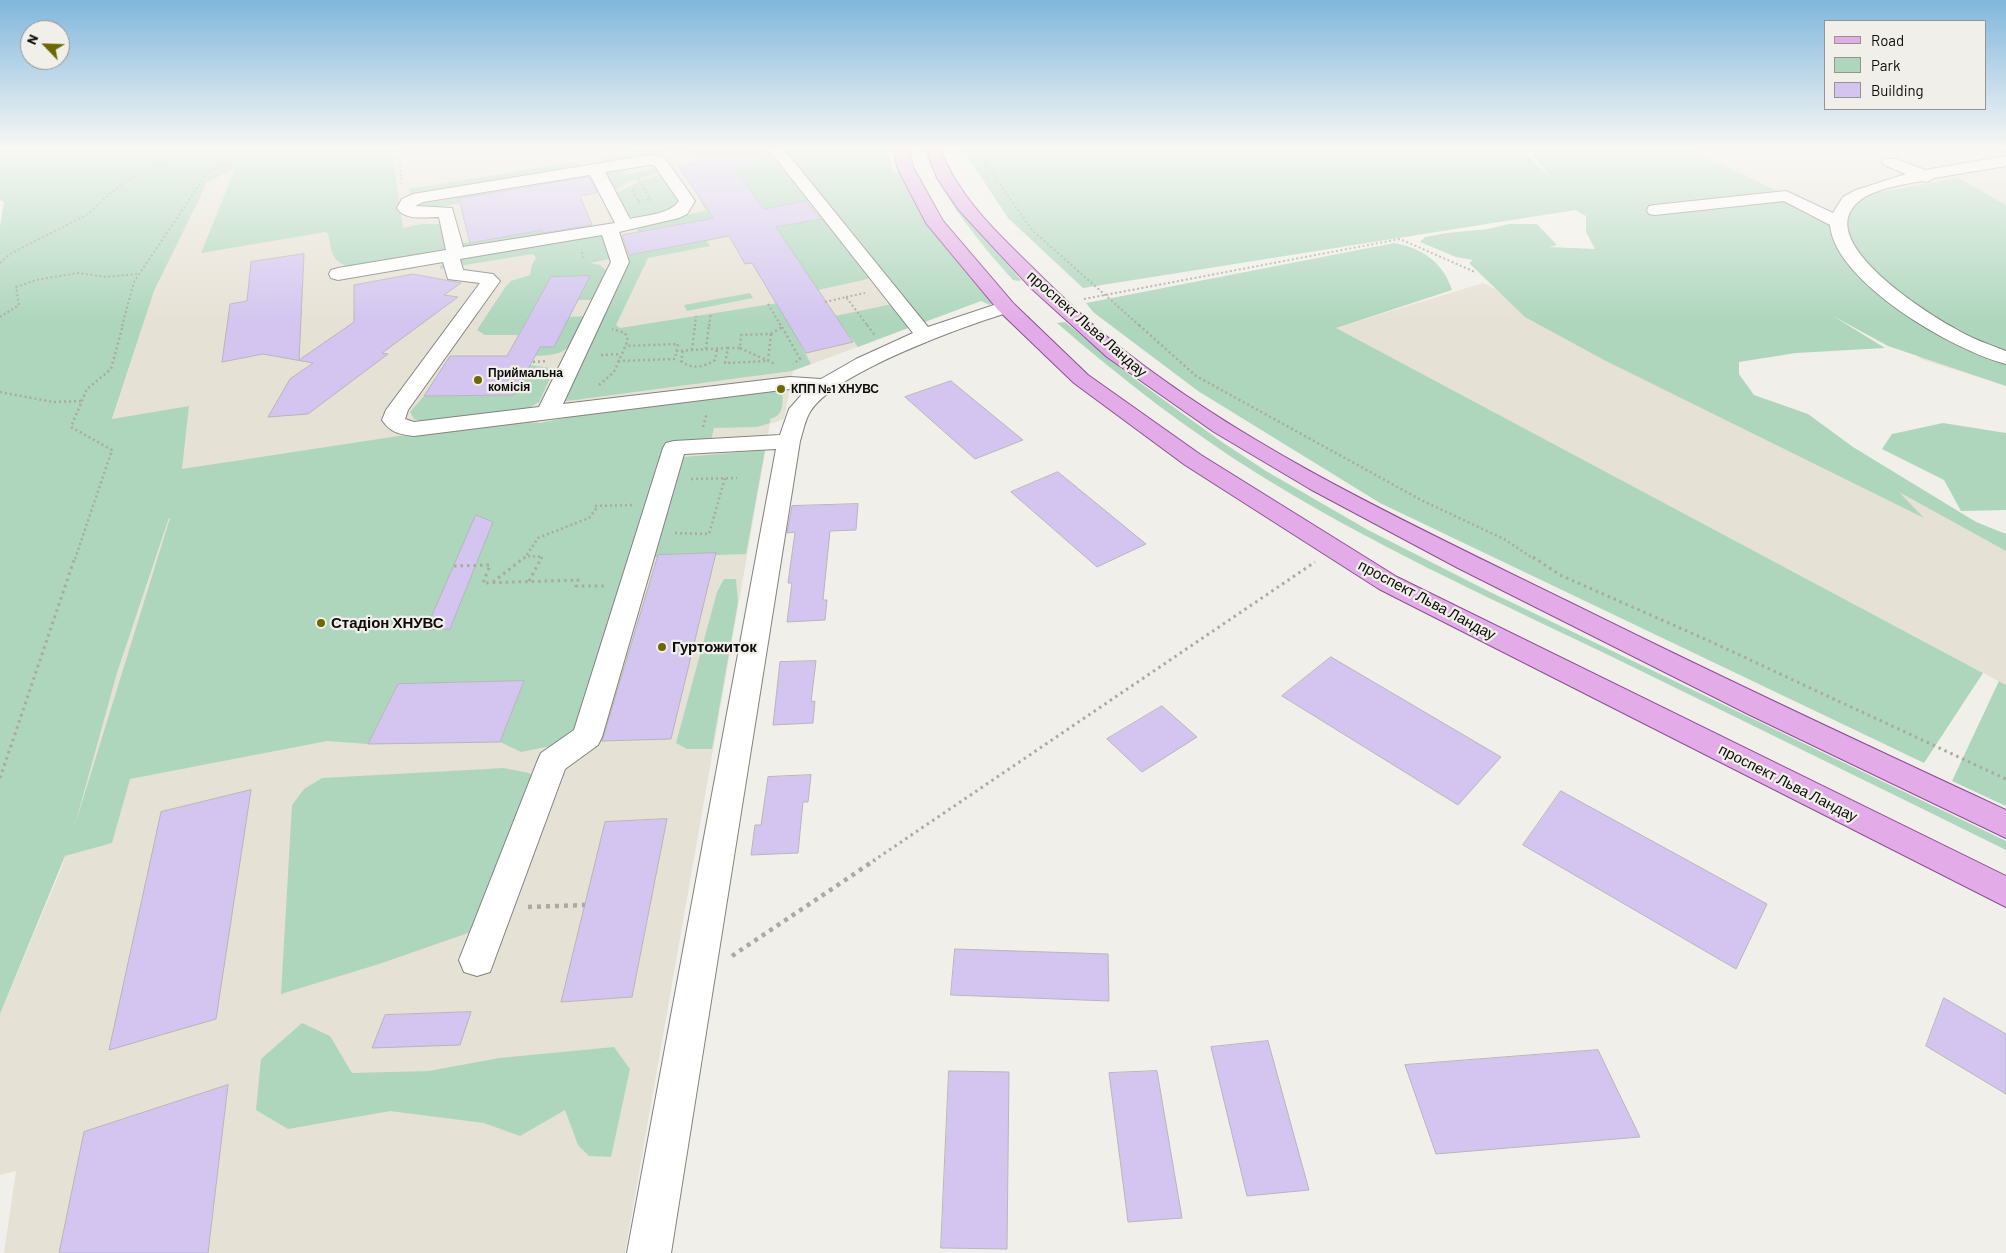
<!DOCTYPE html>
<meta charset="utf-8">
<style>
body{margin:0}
#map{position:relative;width:2006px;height:1253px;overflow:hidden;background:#f1efe9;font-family:Barlow,sans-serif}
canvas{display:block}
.legend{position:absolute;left:1824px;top:20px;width:162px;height:90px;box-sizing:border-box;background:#f1efe9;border:1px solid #959490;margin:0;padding:6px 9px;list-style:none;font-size:15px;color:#0c0c0a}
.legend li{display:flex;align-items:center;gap:10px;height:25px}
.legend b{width:25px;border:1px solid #959490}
.north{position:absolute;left:20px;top:20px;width:50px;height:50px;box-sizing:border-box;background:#f1efe9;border:1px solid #959490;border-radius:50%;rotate:294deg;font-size:14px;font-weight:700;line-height:20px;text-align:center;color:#0c0c0a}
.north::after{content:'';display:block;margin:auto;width:18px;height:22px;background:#6c6905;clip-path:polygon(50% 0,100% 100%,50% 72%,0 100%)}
</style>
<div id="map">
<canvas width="2006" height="1253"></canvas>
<ul class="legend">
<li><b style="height:6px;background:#e3ace9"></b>Road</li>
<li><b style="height:14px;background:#aed6bd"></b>Park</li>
<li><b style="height:14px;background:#d3c5f0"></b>Building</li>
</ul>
<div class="north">N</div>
</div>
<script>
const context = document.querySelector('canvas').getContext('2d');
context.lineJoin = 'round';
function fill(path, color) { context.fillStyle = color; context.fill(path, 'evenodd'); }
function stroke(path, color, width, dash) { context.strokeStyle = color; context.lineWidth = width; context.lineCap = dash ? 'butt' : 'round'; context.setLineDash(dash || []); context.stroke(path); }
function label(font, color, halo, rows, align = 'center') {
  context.font = font + ' Barlow,sans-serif'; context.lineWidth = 4.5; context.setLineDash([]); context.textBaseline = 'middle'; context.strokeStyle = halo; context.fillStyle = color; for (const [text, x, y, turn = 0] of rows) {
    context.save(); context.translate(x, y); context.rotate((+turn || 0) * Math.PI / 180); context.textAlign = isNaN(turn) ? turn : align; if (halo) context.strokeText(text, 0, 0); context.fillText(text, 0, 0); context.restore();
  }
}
fill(new Path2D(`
 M 264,147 L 864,147 L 981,301 L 793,371 L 784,419 L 770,424 L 625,1253 L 4,1253 L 16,1171 L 0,1175 L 0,1014 L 62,867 L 117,673 L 179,489 L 189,406 L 112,420 L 154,291 L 207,183 L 237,166 Z
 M 1650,147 L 2006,147 L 2006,386 L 1921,359 Z
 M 1483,283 L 2006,536 L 2006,685 L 1335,328 Z`), '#e6e1d5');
fill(new Path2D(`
 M 0,147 L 391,147 L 403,228 L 421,224 L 442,224 L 447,247 L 441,251 L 349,267 C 330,260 332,251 328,234 L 326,232 L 201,253 L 236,167 L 207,183 L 154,291 L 112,419 L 189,406 L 182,469 L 405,435 L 518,421 L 540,423 L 570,417 L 588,410 L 775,389 L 782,391 C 783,403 784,416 770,419 L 770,423 L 757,427 L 714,428 L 711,440 L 672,458 L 765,450 L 746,554 L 631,558 L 571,742 L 521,752 L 500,742 L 524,681 L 398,684 L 368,744 L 327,741 L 130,779 L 112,843 L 65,856 L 0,1014 L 0,226 L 4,202 L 0,200 ZM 169,518 L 170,518 L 74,828 L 117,673 Z
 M 631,147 L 667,147 L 667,148 L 665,153 L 654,157 L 601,164 L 600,161 L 602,158 L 633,153 Z
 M 740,147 L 776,147 L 812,198 L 806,201 L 764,209 L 732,165 L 752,162 Z
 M 781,147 L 890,147 L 887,149 L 893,171 L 904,175 L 993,301 L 990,305 L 981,301 L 922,323 L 860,241 Z
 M 923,147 L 928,147 C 947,196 987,241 1021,280 L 1019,281 L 1013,280 C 977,240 942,197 923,147 Z
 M 961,147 L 1520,147 L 1554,181 L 1525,147 L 1684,147 L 1842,221 L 1857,202 L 1876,193 L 1958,178 L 2006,205 L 2006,386 L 1888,346 L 1833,316 L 1885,348 L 1796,353 L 1739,362 L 1739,374 L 1754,395 L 1808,414 L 1853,447 L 1976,522 L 2006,534 L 2006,551 L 1899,492 L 1924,518 L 1604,360 L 1525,317 L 1469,263 L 1473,260 L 1456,257 L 1420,242 L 1425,237 L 1447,233 L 1488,229 L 1509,224 L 1537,224 L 1557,245 L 1549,247 L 1595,249 L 1586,232 L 1586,216 L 1575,210 L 1083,288 L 1008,218 Z
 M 573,162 L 586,165 L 584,168 L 411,197 L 409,189 Z
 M 625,167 L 626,170 L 622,173 L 625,175 L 656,168 L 662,171 L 635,181 L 633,180 L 612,192 L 602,169 Z
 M 663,173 L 685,201 L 673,212 L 637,219 L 627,215 L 614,194 L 642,180 Z
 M 504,186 L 505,192 L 459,199 L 460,203 L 434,208 L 416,209 L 413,203 Z
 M 695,191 L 734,214 L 637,232 L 639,224 L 706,211 Z
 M 830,217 L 877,277 L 818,290 L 756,231 Z
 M 542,230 L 544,236 L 463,250 L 462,243 Z
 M 599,235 L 604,236 L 610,259 L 590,263 L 600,265 L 608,272 L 593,300 L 578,300 L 590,276 L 551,277 L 518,335 L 485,335 L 477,330 L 506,286 L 511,281 L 530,275 L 532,265 L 536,258 L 533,254 L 440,269 L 440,266 L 447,262 Z
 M 706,240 L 710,246 L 648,258 L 616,325 L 620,328 L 778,303 L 811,364 L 792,371 L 552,403 L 619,260 L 628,259 L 629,255 Z
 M 1394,243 C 1422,248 1443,262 1452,290 L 1336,328 L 1983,673 L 1924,763 L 1380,503 L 1198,391 L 1093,312 L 1086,303 Z
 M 750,293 L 753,298 L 687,311 L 684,305 Z
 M 897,303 L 916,325 L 858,347 L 835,316 Z
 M 588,316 C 567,360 560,355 515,356 L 520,347 L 554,347 L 569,317 Z
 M 1065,322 L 1132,377 L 1222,442 L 1266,471 L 1368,530 L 1488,591 L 2006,841 L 2006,850 C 1870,783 1734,716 1598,650 C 1483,595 1367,542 1258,474 C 1188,430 1120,378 1057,323 Z
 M 530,365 L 550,368 L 552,374 L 539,402 L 529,408 L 430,423 L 414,419 L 410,412 L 424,396 L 514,395 Z
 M 1943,423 L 2006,433 L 2006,510 L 1961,511 L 1944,480 L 1882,449 L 1892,434 Z
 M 724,579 L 736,579 L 738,602 L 712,749 L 687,749 L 676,743 L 717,592 Z
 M 1999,681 L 2006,685 L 2006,806 L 1952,781 Z
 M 504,768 L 529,773 L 538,781 L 471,932 L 379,964 L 281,994 L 292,805 L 304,789 L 322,778 Z
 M 302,1023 L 330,1036 L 352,1073 L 429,1071 L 499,1058 L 614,1047 L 630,1069 L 611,1157 L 589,1156 L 578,1145 L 565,1110 L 520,1136 L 484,1123 L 390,1111 L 288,1129 L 256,1110 L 261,1059 Z`), '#aed6bd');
const building = new Path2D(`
 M 689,147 L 765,147 L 773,158 L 732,165 L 764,209 L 806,201 L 821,219 L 776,227 L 853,342 L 806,353 L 752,263 L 745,264 L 729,236 L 629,255 L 622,235 L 714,218 L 678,166 L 701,162 Z
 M 589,177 L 597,193 L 580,196 L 592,225 L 542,233 L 542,230 L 470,243 L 459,199 Z
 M 304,254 L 299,360 L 354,322 L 354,285 L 413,274 L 461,283 L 444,295 L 458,297 L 382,353 L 388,354 L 308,414 L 268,417 L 290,379 L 313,363 L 263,354 L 222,362 L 230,304 L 247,301 L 251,262 Z
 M 590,276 L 554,347 L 540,347 L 514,395 L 424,396 L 450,356 L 507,356 L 551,277 Z
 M 951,381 L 1023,440 L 975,459 L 905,397 Z
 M 1058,472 L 1146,544 L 1097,567 L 1011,492 Z
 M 858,504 L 856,530 L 830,531 L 823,600 L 827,600 L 825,620 L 787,622 L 792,583 L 788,583 L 795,532 L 787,533 L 792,506 Z
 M 476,515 L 493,522 L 450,629 L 426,630 Z
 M 716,553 L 671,739 L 602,741 L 658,555 Z
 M 1331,657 L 1501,757 L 1458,805 L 1282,696 Z
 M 816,661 L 811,702 L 815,701 L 813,723 L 773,725 L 780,662 Z
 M 524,681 L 500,742 L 368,744 L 398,684 Z
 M 1162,706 L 1197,737 L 1142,772 L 1107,739 Z
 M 811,775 L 808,802 L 803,802 L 798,853 L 751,855 L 755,825 L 761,825 L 768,777 Z
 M 251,790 L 216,1019 L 109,1050 L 161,812 Z
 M 1561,791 L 1767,904 L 1736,969 L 1523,845 Z
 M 667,819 L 632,997 L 561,1002 L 605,822 Z
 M 955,949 L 1108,954 L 1109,1001 L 951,995 Z
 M 1944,998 L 2006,1034 L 2006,1094 L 1926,1046 Z
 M 471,1012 L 460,1045 L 372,1048 L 385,1015 Z
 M 1268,1041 L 1309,1190 L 1247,1196 L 1211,1047 Z
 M 1598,1050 L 1640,1137 L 1436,1154 L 1405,1065 Z
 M 949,1071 L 1009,1072 L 1007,1249 L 941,1248 Z
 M 1157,1071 L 1182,1218 L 1128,1222 L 1109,1073 Z
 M 228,1085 L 208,1253 L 59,1253 L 84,1132 Z`);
fill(building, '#d3c5f0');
stroke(building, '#b7b6bb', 1);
const minor = new Path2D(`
 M 767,147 L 782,147 L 928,327 L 1006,301 L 1013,303 L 1016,307 L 1013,311 C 967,325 834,372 810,412 C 805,420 803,432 800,441 L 671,1253 L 627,1253 L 776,449 L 684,454 L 602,737 L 598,745 L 565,769 L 490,972 L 477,976 L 464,972 L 459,960 L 537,762 L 541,753 L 574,730 L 663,448 L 666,443 L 674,441 L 780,435 L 789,409 L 805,391 L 790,389 L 414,436 C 399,434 391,433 382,420 L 386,410 L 480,283 L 448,279 L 443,262 L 338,280 L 331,278 L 329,274 L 331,270 L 338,268 L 446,250 L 439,217 C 425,217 405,221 397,208 L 402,199 L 413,194 L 650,155 L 665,158 L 695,201 L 687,214 L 679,218 L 619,232 L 629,262 L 563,404 L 790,377 L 821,379 L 856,359 L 913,333 ZM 650,165 L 654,165 L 679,201 C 669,215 645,215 630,219 L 605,172 ZM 590,175 L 615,223 L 463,247 L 452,208 L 415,206 L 423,202 ZM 602,235 L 611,262 L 539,407 L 414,422 L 405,419 L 408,410 L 500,281 L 493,274 L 463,270 L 460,259 Z
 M 2006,156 L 2006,166 L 1934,178 L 1927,182 L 1922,181 C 1902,185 1869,189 1855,205 C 1818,244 1925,312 1954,328 C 1970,338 1988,344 2006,351 L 2006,364 C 1955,351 1835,283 1830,225 L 1784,201 L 1655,215 L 1649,214 L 1647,210 L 1649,206 L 1655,205 L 1786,191 L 1833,213 L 1843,197 L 1856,190 L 1906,174 L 1884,165 L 1882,162 L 1884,159 L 1896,159 L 1925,170 Z`);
const major = new Path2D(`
 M 894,147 L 908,147 L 913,167 L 943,221 L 1013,303 L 1088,375 L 1201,455 L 1397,577 L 2006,876 L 2006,907 L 1379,589 L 1185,465 L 1074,383 L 999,311 L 926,223 L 897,167 Z
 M 925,147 L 939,147 C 958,196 995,231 1032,267 C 1061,296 1090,324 1122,349 C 1256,454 1415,526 1567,601 C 1712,673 1859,742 2006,810 L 2006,838 L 1750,715 L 1458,568 L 1310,489 L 1214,432 L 1107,357 L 1032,289 L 958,209 L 937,178 Z`);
stroke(minor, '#84827d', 2);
stroke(major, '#8b5092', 2);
stroke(new Path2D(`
 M 398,147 L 402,184
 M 974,147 L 1032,230 L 1140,326
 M 639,180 L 652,202
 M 632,190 L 640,204
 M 638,201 L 650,199
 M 582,252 L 583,258
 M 0,263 L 10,254 L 88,214 L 121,184 L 193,147
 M 846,297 L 865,293
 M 1084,299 L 1400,239 L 1475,272
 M 825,302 L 846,297 L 868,326
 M 768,304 L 781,326
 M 0,317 L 19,305 L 16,287 L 36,280 L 78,273 L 106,277 L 138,274
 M 122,326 L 134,282 L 207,173 L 253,147
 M 695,326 L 696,316
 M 709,326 L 711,313`), '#aaa9a4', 2, [2, 2.5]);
stroke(new Path2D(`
 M 867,325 L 876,337
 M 1139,325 L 1196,376 L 1423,501 L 1504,539 L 1534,559
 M 782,327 L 800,359 L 793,364
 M 771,334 L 782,327 L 781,325
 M 771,334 L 768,361 L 725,363 L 728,348 L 740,348 L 741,335 Z
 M 740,348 L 775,364
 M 706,349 L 709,325
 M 692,350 L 695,325
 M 676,351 L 728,348
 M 683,351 L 681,361 C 692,370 704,367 715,360 L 717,349
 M 601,355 L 621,354
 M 618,361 L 675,359 L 678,344 L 625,346
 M 533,362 L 547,361
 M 599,385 L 614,372 L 628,340 L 625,333 L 612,329
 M 0,392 L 53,402 L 82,401
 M 703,427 L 707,413
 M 691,479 L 737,478
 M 595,506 L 632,505
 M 675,533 L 709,534 L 725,478
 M 528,556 L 542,557 L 541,559
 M 75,559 L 112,450 L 71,427 L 87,389 L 111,369 L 123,325
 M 524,559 L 538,538 L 589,518 L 598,506`), '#aaa9a4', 2.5, [2, 3]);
stroke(new Path2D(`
 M 1533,557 L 1560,575 L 1705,639 L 2006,779
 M 454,566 L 490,565 L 483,583 L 578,580 L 576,586 L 607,586
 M 529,581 L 542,557
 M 493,582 L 525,557
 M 0,778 L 75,557
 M 873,861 L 1315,562`), '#aaa9a4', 3, [2.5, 4]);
stroke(new Path2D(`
 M 528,907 L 585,905
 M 732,956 L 875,860`), '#aaa9a4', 4.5, [4, 5]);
fill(minor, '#fff');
fill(major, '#e3ace9');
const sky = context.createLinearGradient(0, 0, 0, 322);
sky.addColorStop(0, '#80b7dc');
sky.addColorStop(0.46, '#f9f8f5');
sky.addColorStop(1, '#f9f8f500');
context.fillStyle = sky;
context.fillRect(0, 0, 2006, 322);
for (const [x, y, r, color] of [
 [478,380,5,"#6c6905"],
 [781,389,5,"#6c6905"],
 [321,623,5,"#6c6905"],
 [662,647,5,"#6c6905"]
]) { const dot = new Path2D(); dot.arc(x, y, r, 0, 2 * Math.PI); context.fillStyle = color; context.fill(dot); stroke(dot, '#f1efe9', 2); }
label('bold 12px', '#0c0c0a', '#f1efe9', [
 ["Приймальна",488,373],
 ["комісія",488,387],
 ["КПП №1 ХНУВС",791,389]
], 'left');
label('15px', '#0c0c0a', '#f1efe9', [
 ["проспект Льва Ландау",1087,324,41],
 ["проспект Льва Ландау",1427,600,28],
 ["проспект Льва Ландау",1788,783,27]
]);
label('bold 15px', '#0c0c0a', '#f1efe9', [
 ["Стадіон ХНУВС",331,623],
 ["Гуртожиток",672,647]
], 'left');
</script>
